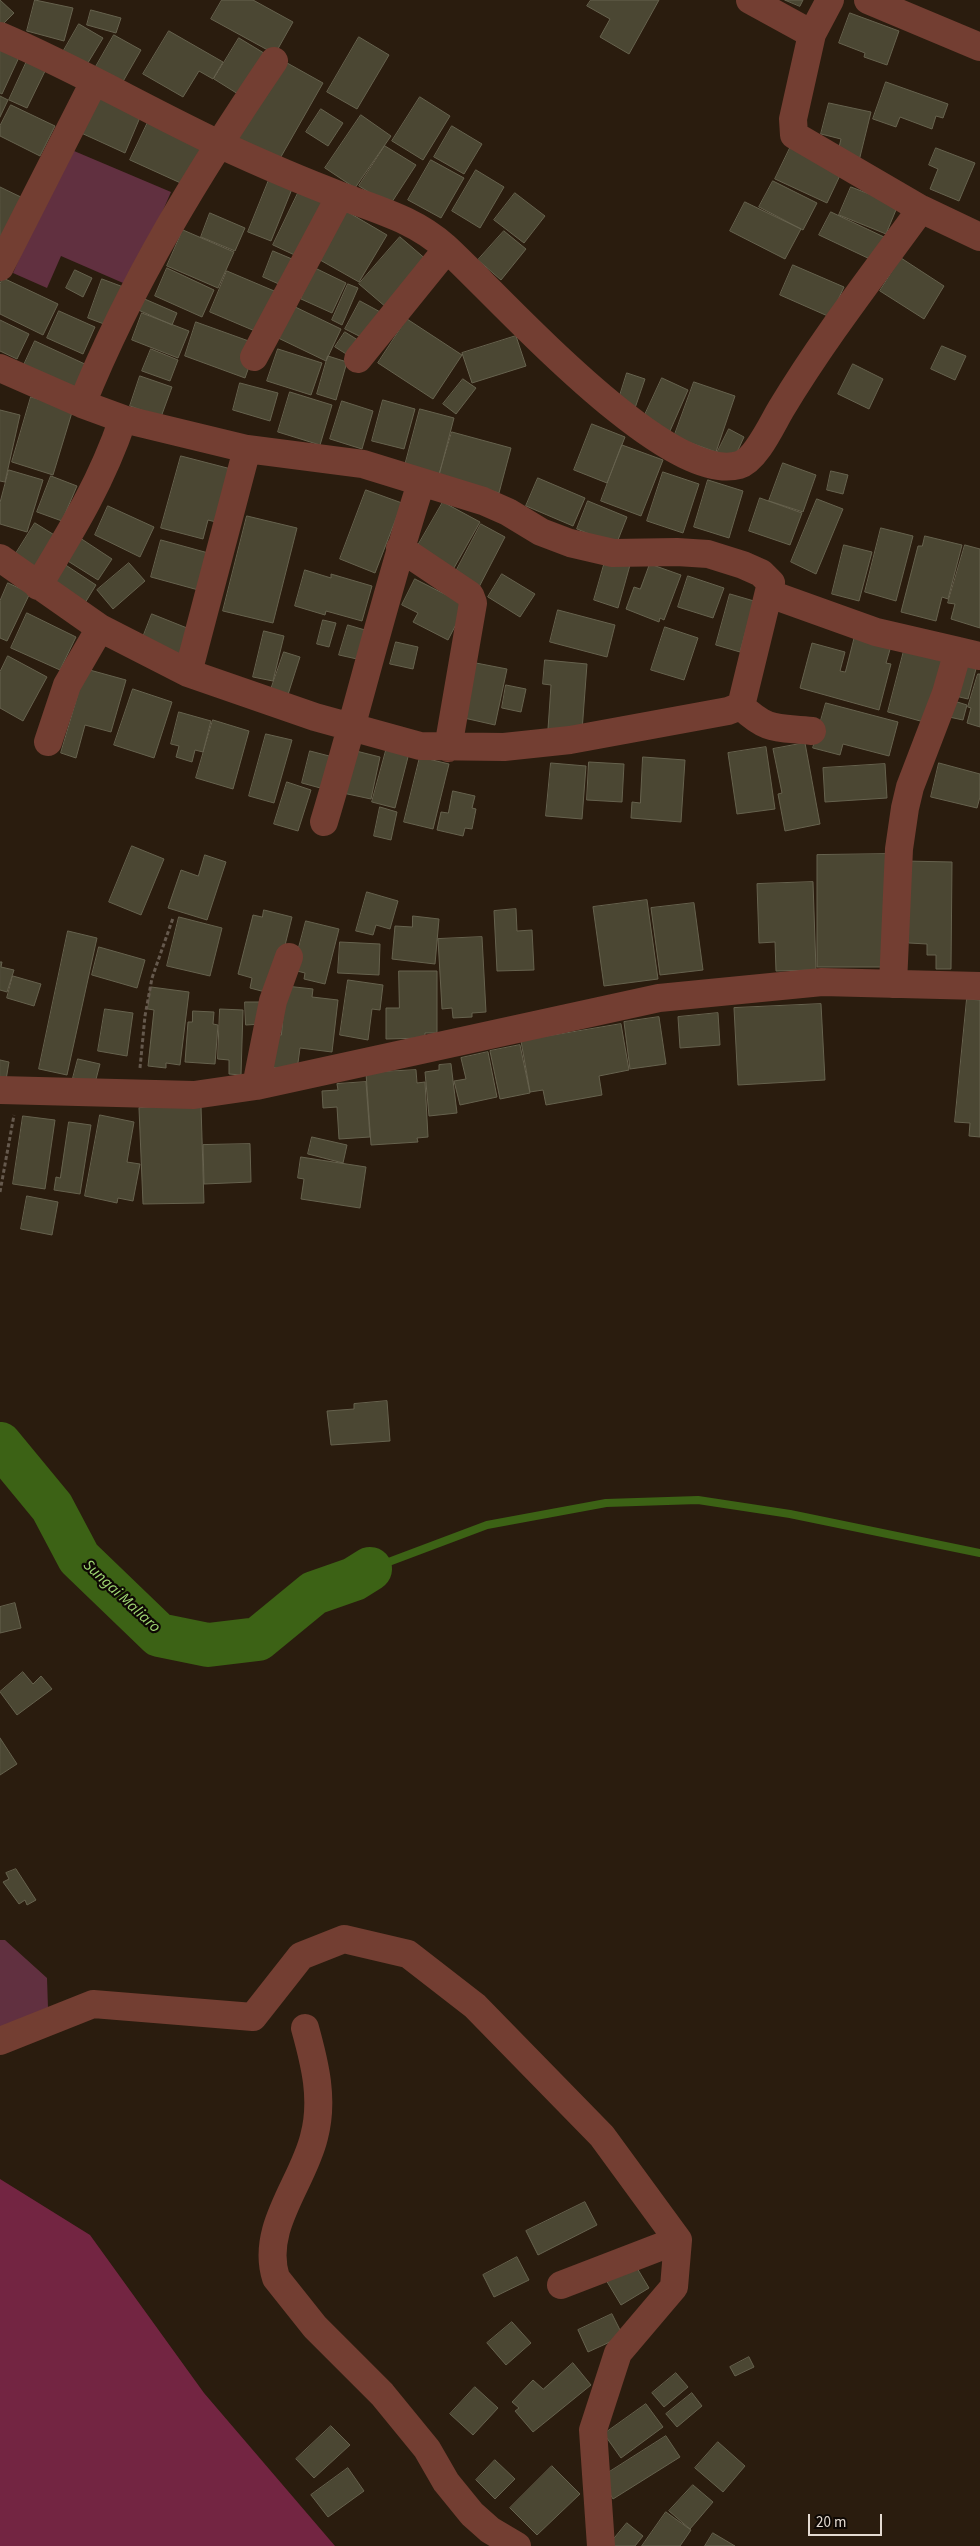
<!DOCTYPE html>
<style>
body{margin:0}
#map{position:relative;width:980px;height:2546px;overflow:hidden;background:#2a1c0e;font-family:"Source Sans 3",sans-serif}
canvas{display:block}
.scale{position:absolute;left:808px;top:2514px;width:74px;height:22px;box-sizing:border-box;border:2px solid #e4dbd2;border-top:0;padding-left:6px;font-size:15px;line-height:18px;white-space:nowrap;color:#e4dbd2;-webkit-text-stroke:4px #0e0804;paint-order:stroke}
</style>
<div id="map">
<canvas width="980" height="2546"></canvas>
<div class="scale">20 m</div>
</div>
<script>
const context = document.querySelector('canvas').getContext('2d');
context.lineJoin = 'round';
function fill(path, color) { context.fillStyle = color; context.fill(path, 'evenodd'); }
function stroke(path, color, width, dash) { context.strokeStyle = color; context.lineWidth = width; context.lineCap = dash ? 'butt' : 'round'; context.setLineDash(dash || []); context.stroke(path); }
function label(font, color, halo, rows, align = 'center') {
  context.font = font + ' "Source Sans 3",sans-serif'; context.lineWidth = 4.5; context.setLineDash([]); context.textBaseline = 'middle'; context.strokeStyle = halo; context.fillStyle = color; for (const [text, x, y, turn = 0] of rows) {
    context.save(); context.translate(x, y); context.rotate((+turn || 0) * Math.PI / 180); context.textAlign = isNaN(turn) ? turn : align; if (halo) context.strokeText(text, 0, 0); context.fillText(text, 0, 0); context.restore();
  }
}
fill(new Path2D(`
 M 67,148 L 171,192 L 130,286 L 61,256 L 47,288 L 13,273 Z
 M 0,1940 L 5,1940 L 47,1978 L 48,2008 L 0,2032 Z`), '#613040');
fill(new Path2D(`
 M 0,2179 L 90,2235 L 204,2393 L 335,2546 L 0,2546 Z`), '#732542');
stroke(new Path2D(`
 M 370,1569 L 487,1525 L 606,1503 L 698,1500 L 790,1514 L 980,1553`), '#3c6215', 8);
stroke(new Path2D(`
 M 0,1444 L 52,1507 L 79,1558 L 159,1635 L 208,1645 L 258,1639 L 314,1593 L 354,1579 L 370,1569`), '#3c6215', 44);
const building = new Path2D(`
 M 0,0 L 14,13 L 0,27 Z
 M 35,0 L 73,8 L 64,41 L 27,31 Z
 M 222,0 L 253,0 L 293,22 L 275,54 L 211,19 Z
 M 591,0 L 659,0 L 629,54 L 600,37 L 610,19 L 587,6 Z
 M 785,0 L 803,0 L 800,6 Z
 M 91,10 L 121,18 L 116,33 L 87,25 Z
 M 850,13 L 899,31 L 887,65 L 864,57 L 865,53 L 839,43 Z
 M 79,24 L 103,38 L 86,66 L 63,52 Z
 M 169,31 L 223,62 L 213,79 L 199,71 L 183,97 L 143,74 Z
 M 114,35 L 141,50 L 121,85 L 94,70 Z
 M 359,37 L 389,55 L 357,109 L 327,92 Z
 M 239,38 L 272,58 L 246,99 L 214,79 Z
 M 0,44 L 21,53 L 2,94 L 0,93 Z
 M 280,59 L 323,83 L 278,162 L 235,138 Z
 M 27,61 L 46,69 L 27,108 L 9,100 Z
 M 886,82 L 948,104 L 943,118 L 936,116 L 932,129 L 900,117 L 896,127 L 873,119 Z
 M 95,95 L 141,115 L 125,153 L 79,132 Z
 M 0,96 L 8,100 L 0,117 Z
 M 420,97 L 450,116 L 423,160 L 392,141 Z
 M 829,103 L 871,112 L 859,161 L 837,156 L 841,139 L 821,134 Z
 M 11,105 L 55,126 L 40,156 L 0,136 L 0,126 Z
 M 321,109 L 343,123 L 328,146 L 306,132 Z
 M 361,115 L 391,136 L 355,188 L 325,168 Z
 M 149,120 L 204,144 L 185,185 L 130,160 Z
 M 452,126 L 482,144 L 464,174 L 434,157 Z
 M 792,144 L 843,169 L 827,203 L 775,179 Z
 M 385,146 L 416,165 L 390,205 L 359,186 Z
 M 936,148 L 975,163 L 959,201 L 930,189 L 938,169 L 929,165 Z
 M 431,160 L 464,178 L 441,218 L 408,200 Z
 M 476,170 L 504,187 L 480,228 L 452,211 Z
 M 271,175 L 294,184 L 271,241 L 248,232 Z
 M 773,181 L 817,203 L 803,230 L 759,207 Z
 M 0,187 L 25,199 L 0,251 Z
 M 851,187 L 898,205 L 886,234 L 839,215 Z
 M 300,189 L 328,203 L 301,258 L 273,245 Z
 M 515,193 L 545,216 L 524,243 L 494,220 Z
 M 745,202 L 801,229 L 785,259 L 730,231 Z
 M 341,208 L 387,235 L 359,282 L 313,256 Z
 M 831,212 L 884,237 L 872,260 L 819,235 Z
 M 210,213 L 245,228 L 235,251 L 201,237 Z
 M 183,230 L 234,252 L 218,288 L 167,266 Z
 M 504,231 L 526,249 L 501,280 L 478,260 Z
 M 400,237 L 428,261 L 387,308 L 359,284 Z
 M 273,251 L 292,259 L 281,285 L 263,277 Z
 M 901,258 L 944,286 L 924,319 L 880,291 Z
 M 793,265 L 844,287 L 830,317 L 780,295 Z
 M 167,268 L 214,290 L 202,317 L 155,296 Z
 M 315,268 L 346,283 L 332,313 L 301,299 Z
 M 75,270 L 92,278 L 83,297 L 66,288 Z
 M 227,271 L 279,293 L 262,334 L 210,312 Z
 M 3,278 L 58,304 L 43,335 L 0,314 L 0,284 Z
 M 102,279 L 126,288 L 112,327 L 88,318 Z
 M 348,284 L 358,288 L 342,325 L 332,320 Z
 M 140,297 L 177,313 L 172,325 L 136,309 Z
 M 360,301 L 384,314 L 369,341 L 345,329 Z
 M 289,304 L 341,329 L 326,361 L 274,336 Z
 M 59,311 L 95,327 L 83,354 L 47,338 Z
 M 142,313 L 189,331 L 178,358 L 132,340 Z
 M 407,319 L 462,355 L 433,399 L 378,363 Z
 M 0,320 L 29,334 L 17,359 L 0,351 Z
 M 196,322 L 257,344 L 245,378 L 185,356 Z
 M 345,332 L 361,342 L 351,357 L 335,347 Z
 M 516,336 L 526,366 L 472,383 L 462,353 Z
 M 35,341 L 87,365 L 75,391 L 23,367 Z
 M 942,346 L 966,356 L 955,380 L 931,369 Z
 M 151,349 L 178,360 L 170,381 L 142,371 Z
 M 278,349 L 322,363 L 311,395 L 267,381 Z
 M 328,356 L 347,362 L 336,400 L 317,394 Z
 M 853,364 L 883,379 L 869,409 L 838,394 Z
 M 627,373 L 645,379 L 634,411 L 617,405 Z
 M 140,376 L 172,387 L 161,417 L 130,406 Z
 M 662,378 L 688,390 L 670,431 L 643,419 Z
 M 463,379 L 476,388 L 456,414 L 443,404 Z
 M 694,382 L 735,396 L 716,452 L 674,437 Z
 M 240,383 L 278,393 L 270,421 L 233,410 Z
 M 290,392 L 332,405 L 320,445 L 278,432 Z
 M 31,397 L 73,409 L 53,475 L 12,462 Z
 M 383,400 L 415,409 L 404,449 L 372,441 Z
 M 342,401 L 373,411 L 362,449 L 330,439 Z
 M 420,409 L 454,418 L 437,483 L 403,473 Z
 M 0,410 L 20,415 L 5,482 L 0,481 Z
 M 592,424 L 625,437 L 607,483 L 574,470 Z
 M 729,429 L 744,437 L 733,461 L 717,453 Z
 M 452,432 L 511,448 L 499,493 L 439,476 Z
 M 622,445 L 663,460 L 641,516 L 601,501 Z
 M 181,456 L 235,470 L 220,523 L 208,520 L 203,539 L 161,528 Z
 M 783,463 L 816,475 L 803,512 L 769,501 Z
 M 9,470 L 43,480 L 27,532 L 0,524 L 0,503 Z
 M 831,471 L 848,475 L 843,494 L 827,490 Z
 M 663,472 L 699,484 L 683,533 L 647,521 Z
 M 51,476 L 77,486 L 62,521 L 37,512 Z
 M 538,478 L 585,498 L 573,526 L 526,506 Z
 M 708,480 L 743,491 L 729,538 L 694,527 Z
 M 366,490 L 402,503 L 375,573 L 340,559 Z
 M 760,498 L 802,513 L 790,545 L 749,531 Z
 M 817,499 L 843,509 L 816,574 L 791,562 Z
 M 588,501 L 627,517 L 616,545 L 577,529 Z
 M 443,502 L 480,522 L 450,575 L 413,554 Z
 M 108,506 L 154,527 L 140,557 L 95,535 Z
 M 247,516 L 297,528 L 273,623 L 223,611 Z
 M 35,523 L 64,541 L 44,573 L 15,555 Z
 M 481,524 L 505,537 L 478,589 L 453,577 Z
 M 881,528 L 913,536 L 896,601 L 865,592 Z
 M 77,536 L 112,559 L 98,580 L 63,558 Z
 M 925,536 L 962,545 L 948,599 L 942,597 L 936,621 L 901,612 L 918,546 L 922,546 Z
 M 161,540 L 212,554 L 202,591 L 151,577 Z
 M 844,545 L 872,552 L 859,601 L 832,594 Z
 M 965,545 L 980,549 L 980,628 L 951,619 L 955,604 L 948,603 Z
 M 606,558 L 630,565 L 618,608 L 594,600 Z
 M 58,560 L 96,585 L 85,603 L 46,578 Z
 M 129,563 L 145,581 L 113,609 L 97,590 Z
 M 650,564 L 681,575 L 664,620 L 660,618 L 659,622 L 626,609 L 634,587 L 640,589 Z
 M 305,570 L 331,578 L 331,574 L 372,586 L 362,621 L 326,611 L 325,615 L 295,606 Z
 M 502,574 L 535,594 L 520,617 L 488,597 Z
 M 688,576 L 724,588 L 713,618 L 678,607 Z
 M 415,579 L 466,605 L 448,640 L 413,622 L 418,613 L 402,605 Z
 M 8,583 L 30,593 L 7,641 L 0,638 L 0,601 Z
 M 730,594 L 754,601 L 740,652 L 716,645 Z
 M 558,610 L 615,625 L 607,657 L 550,642 Z
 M 27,613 L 76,637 L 60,670 L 11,648 Z
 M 152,614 L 197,632 L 186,663 L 140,645 Z
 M 323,620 L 336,623 L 329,647 L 317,644 Z
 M 348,625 L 365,630 L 357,659 L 339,655 Z
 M 665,627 L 698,638 L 684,680 L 651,670 Z
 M 264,631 L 284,636 L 273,681 L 253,677 Z
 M 855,636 L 891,646 L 886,663 L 891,664 L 879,710 L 800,688 L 812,643 L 845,652 L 840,671 L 845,672 Z
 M 396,642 L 418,647 L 413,669 L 390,664 Z
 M 906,643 L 949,654 L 931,724 L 888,712 Z
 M 284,652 L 300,657 L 285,704 L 268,698 Z
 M 8,656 L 47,677 L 23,721 L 0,708 L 0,672 Z
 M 545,660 L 587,664 L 582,731 L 548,729 L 551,685 L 543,684 Z
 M 960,660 L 977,665 L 968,699 L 951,695 Z
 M 476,663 L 507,669 L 495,725 L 464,718 Z
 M 86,669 L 126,680 L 111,732 L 85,725 L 76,758 L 61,753 Z
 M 978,674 L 980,674 L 980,727 L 967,723 L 971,708 L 968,707 Z
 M 506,685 L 526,689 L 521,712 L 502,708 Z
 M 133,689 L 172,702 L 154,758 L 114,745 Z
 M 954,701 L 967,705 L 963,720 L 949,717 Z
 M 826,703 L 898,722 L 889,756 L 843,744 L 840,755 L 813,748 Z
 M 179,712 L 211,721 L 203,752 L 195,750 L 192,762 L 176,757 L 179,746 L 171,744 Z
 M 213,720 L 249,731 L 233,789 L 196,778 Z
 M 266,734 L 292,740 L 274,803 L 249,796 Z
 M 805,743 L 820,824 L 785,831 L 778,794 L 782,793 L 773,749 Z
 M 387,747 L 409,753 L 395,808 L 372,802 Z
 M 766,747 L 775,809 L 737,814 L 728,753 Z
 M 348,749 L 380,757 L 371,799 L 338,792 Z
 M 310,751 L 333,757 L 324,789 L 302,783 Z
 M 420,757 L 449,764 L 433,829 L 404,822 Z
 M 643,757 L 685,760 L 681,822 L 631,818 L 632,802 L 640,803 Z
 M 589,762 L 624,764 L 622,802 L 587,800 Z
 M 551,763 L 586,766 L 582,819 L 546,816 Z
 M 939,763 L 980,774 L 980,797 L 977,808 L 931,797 Z
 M 885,764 L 887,798 L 825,802 L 823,768 Z
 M 287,782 L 311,790 L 298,831 L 274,824 Z
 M 453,791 L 475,796 L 472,808 L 476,809 L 472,829 L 465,828 L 463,836 L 437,830 L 441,812 L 448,813 Z
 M 380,807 L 397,812 L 391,840 L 374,836 Z
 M 132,846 L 164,859 L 141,915 L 109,902 Z
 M 889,854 L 889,967 L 817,967 L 817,855 Z
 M 205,855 L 226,862 L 207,920 L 168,908 L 181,870 L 198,876 Z
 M 904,861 L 952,862 L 951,969 L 936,969 L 936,955 L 927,955 L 927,944 L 909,943 Z
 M 813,882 L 816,970 L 776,971 L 775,942 L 759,943 L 757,884 Z
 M 367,892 L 398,901 L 390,929 L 376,925 L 373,935 L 356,931 Z
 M 647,900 L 658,979 L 604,986 L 593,907 Z
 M 694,903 L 703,970 L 660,975 L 651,908 Z
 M 516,909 L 517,931 L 532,930 L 534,970 L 497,971 L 494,911 Z
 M 264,910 L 292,917 L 273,994 L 250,988 L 252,978 L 238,974 L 253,915 L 262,917 Z
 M 413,916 L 439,919 L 435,964 L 392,959 L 395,926 L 412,927 Z
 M 179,917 L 222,928 L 210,976 L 167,966 Z
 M 306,921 L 339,929 L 325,984 L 304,979 L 305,973 L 293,970 Z
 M 68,931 L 97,938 L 67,1075 L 39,1069 Z
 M 482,937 L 486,1012 L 472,1013 L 472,1017 L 453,1018 L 452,1008 L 442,1009 L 438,939 Z
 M 340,942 L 380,944 L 379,975 L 338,973 Z
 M 99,947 L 145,960 L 137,988 L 92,975 Z
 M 0,962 L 2,962 L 1,967 L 14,970 L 7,992 L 0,990 Z
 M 399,971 L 437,971 L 437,1033 L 425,1033 L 425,1038 L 386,1039 L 386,1008 L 399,1008 Z
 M 13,976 L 41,984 L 34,1006 L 7,998 Z
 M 348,980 L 383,985 L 380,1010 L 372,1009 L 368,1040 L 340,1035 Z
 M 286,986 L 313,989 L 312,997 L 338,1000 L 332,1052 L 300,1048 L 297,1070 L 268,1067 L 272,1034 L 281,1035 Z
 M 151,987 L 189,992 L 180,1065 L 166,1063 L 166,1068 L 148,1066 L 154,1010 L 148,1009 Z
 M 967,999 L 980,1000 L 980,1137 L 969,1136 L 970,1123 L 955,1122 Z
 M 245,1002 L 261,1002 L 262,1024 L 246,1025 Z
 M 821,1004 L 825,1080 L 738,1085 L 734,1008 Z
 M 105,1009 L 133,1013 L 127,1056 L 98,1051 Z
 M 220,1009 L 243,1010 L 241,1075 L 229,1074 L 229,1060 L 218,1059 Z
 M 193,1011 L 214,1012 L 213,1024 L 218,1025 L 215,1064 L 185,1062 L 188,1022 L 192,1022 Z
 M 718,1013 L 720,1045 L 680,1048 L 678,1017 Z
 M 659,1017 L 666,1064 L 630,1069 L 624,1022 Z
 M 621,1024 L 629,1070 L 599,1076 L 602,1095 L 546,1105 L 543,1090 L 530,1092 L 521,1041 Z
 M 520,1045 L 530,1093 L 500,1099 L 490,1051 Z
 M 488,1052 L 497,1097 L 460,1105 L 454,1081 L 466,1079 L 461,1058 Z
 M 78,1059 L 100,1064 L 95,1083 L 73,1078 Z
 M 0,1060 L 9,1062 L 6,1080 L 0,1079 Z
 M 451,1064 L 457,1113 L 429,1116 L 425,1072 L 439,1070 L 439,1065 Z
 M 416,1070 L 417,1083 L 425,1082 L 428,1137 L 417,1138 L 418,1142 L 371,1145 L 366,1073 Z
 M 366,1082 L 370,1137 L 339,1139 L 337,1107 L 323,1108 L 322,1091 L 338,1090 L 337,1084 Z
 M 201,1106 L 204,1203 L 143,1204 L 139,1108 Z
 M 100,1115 L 134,1122 L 127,1162 L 140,1164 L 133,1201 L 118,1198 L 117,1203 L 85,1196 Z
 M 23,1116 L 55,1120 L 45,1189 L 13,1184 Z
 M 69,1122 L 91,1125 L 80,1194 L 54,1190 L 56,1177 L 60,1178 Z
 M 312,1137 L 347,1145 L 343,1163 L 308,1154 Z
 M 250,1144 L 251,1182 L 204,1184 L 203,1145 Z
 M 301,1157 L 366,1167 L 360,1208 L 301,1199 L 304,1179 L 298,1178 Z
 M 27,1196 L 58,1202 L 52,1235 L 21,1229 Z
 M 387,1401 L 390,1441 L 331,1445 L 327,1411 L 354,1409 L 354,1404 Z
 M 15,1603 L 21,1628 L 0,1633 L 0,1607 Z
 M 23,1672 L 33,1684 L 41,1676 L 52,1689 L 17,1715 L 0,1692 Z
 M 0,1738 L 17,1764 L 0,1775 Z
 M 16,1869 L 36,1900 L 27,1905 L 25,1900 L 19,1904 L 3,1882 L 9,1879 L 6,1873 Z
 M 585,2202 L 597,2225 L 538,2255 L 526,2231 Z
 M 517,2257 L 529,2280 L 494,2297 L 483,2275 Z
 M 634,2263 L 649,2288 L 621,2305 L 606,2280 Z
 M 612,2314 L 623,2336 L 588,2352 L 578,2330 Z
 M 512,2322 L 531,2343 L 506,2365 L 487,2343 Z
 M 749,2357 L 754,2367 L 735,2376 L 730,2367 Z
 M 573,2363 L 591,2385 L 533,2432 L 515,2411 L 519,2408 L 512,2402 L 533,2380 L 543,2389 Z
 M 676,2373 L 688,2387 L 664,2407 L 652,2393 Z
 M 475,2387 L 498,2408 L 473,2435 L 450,2414 Z
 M 692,2393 L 702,2406 L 677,2427 L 666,2414 Z
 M 646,2404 L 663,2427 L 621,2458 L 604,2434 Z
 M 331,2426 L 350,2445 L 314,2478 L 296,2459 Z
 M 666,2436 L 680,2457 L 613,2499 L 600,2478 Z
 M 718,2442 L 745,2466 L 723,2492 L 695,2468 Z
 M 495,2460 L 515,2479 L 495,2499 L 476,2480 Z
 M 552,2466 L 580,2494 L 537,2535 L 510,2508 Z
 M 348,2468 L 364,2491 L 328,2517 L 311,2495 Z
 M 693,2485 L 713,2502 L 690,2529 L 669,2511 Z
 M 666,2512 L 691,2530 L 680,2546 L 642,2546 Z
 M 627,2523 L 643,2536 L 635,2546 L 608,2546 Z
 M 713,2533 L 735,2546 L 705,2546 Z`);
fill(building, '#4b4733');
stroke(building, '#66624e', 1);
stroke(new Path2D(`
 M 140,1068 L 145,1016 L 152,978 L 173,918
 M 0,1192 L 14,1115`), '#65594d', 3, [4, 2.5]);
stroke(new Path2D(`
 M 750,0 L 812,34
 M 830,0 L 812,34 L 793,119 L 794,135 L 921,209 L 980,237
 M 868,0 L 980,47
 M 0,36 C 75,68 145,109 219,144 C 258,162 299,180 339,195 C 377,210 414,219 445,247 C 498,295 666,486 739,465 C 756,460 772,424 781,409 C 823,339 873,275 921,209
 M 0,267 L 94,82
 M 254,357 L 340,196
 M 358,359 L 447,249
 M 0,368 L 82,404 L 123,419 L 247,449 L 363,464 L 483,501 L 508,512 L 541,532 L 570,543 L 613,553 L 677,552 L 708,554 L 743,565 L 761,573 L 771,583 L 741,706 L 728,711 L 570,740 L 504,747 L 420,746 L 315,717 L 188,673 L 100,628 L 0,558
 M 82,404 C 131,282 200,170 274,61
 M 400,548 L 470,595 L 473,603 L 448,748
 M 38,586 C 73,528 101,483 123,419
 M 770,594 L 876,632 L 958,651
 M 188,673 L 247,449
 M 741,706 C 768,732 777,727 812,731
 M 48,742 L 67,685 L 100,628
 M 324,822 C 358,709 385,595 421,483
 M 893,984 L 899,849 L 905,808 L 910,787 L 946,693 L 958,651 L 980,656
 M 256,1086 L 273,1001 L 289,957
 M 0,1090 L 194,1095 L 256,1086 L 659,998 L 822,982 L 980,986
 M 305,2028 C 315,2064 324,2100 314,2137 C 303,2183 260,2228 276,2278 L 315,2327 L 382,2394 L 427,2449 L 446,2482 L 472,2514 L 490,2530 L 517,2546
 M 0,2041 L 93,2004 L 253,2017 L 301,1956 L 344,1939 L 408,1954 L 475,2006 L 602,2136 L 678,2240 L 674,2287 L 618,2353 L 593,2430 L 601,2546
 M 561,2285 L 678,2240`), '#733e32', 28);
label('italic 16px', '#9fd672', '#0e0804', [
 ["Sungai Maliaro",121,1597,43]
]);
</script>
